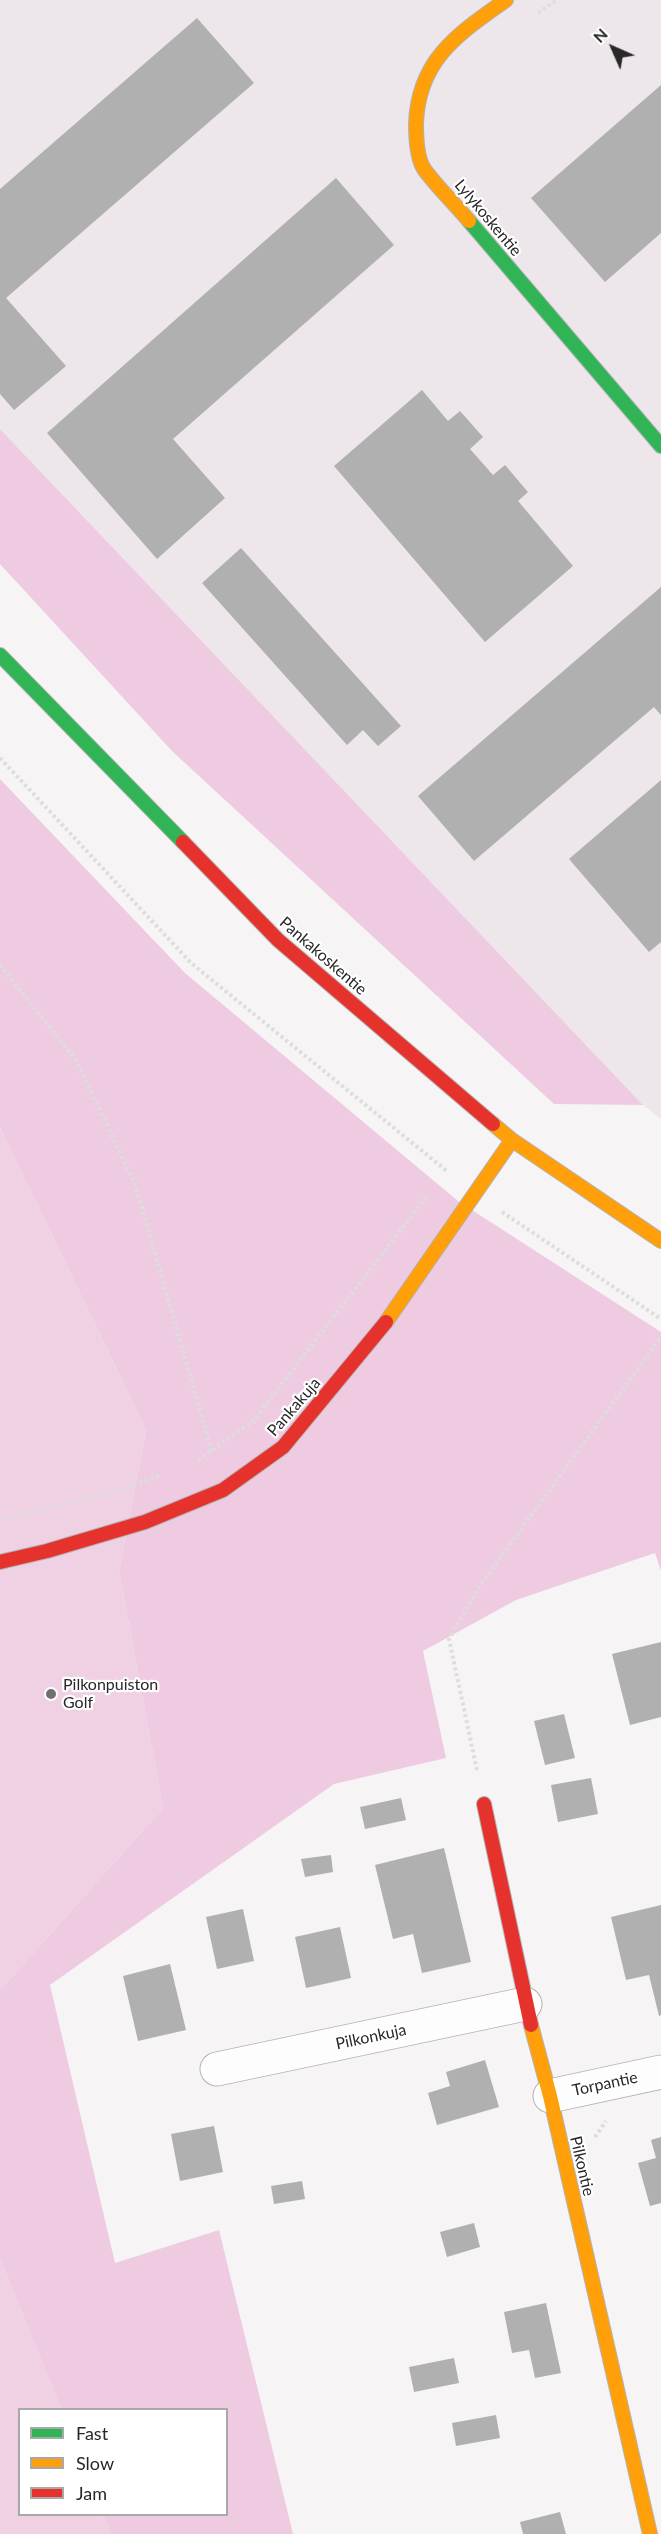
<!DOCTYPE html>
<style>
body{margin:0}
#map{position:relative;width:661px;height:2534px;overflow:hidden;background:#f6f4f5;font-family:Lato,sans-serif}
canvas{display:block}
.legend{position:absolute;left:18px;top:2408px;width:210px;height:108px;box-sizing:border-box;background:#fff;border:2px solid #a9a9a9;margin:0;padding:8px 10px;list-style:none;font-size:18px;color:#292728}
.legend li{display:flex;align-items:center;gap:12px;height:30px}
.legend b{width:30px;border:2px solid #a9a9a9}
.north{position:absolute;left:583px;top:18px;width:60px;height:60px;-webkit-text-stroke:4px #fff;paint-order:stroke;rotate:315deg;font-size:16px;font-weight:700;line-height:24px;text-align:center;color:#292728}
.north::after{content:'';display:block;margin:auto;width:21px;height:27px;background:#292728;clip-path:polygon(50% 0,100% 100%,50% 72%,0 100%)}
</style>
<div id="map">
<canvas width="661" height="2534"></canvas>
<ul class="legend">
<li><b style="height:8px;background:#30b455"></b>Fast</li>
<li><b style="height:8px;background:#ff9f0a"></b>Slow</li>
<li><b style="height:8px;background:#e5322d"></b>Jam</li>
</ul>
<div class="north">N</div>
</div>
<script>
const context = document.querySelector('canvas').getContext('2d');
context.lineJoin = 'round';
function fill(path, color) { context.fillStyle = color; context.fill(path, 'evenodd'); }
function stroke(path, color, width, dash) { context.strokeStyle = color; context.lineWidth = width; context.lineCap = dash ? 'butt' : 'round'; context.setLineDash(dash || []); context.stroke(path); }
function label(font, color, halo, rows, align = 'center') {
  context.font = font + ' Lato,sans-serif'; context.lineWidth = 4.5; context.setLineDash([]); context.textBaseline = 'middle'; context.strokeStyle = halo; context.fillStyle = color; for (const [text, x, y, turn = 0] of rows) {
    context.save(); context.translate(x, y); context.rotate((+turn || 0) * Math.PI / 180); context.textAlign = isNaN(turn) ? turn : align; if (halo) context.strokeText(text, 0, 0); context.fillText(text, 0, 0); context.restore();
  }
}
fill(new Path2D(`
 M 0,0 L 661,0 L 661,1119 L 643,1105 L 0,429 Z`), '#ede6ea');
fill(new Path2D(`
 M 0,1128 L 146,1430 L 119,1571 L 163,1808 L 0,1990 Z
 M 0,2259 L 61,2409 L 20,2410 L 20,2514 L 103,2515 L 111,2534 L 0,2534 Z`), '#efd1e3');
fill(new Path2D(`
 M 0,429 L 643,1105 L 554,1104 L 172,751 L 0,564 Z
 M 0,779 L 185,973 L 458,1201 L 661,1332 L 661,1571 L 655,1553 L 516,1600 L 423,1651 L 446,1758 L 334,1784 L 50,1985 L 115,2263 L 219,2230 L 293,2534 L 111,2534 L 103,2515 L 226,2514 L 226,2410 L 61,2409 L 0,2259 L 0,1990 L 163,1808 L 119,1571 L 146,1430 L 0,1128 Z`), '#efcbe2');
fill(new Path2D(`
 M 197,18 L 254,83 L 6,298 L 66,366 L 14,410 L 0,394 L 0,189 Z
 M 661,85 L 661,233 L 605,282 L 531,198 Z
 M 336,178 L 394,245 L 173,439 L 225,498 L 157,559 L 47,433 Z
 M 422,390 L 448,421 L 460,411 L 483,437 L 470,449 L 493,475 L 505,465 L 528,492 L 518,501 L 573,566 L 485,642 L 334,466 Z
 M 241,548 L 401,726 L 378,746 L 363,730 L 347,745 L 202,583 Z
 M 661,587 L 661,715 L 654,707 L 474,861 L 418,796 Z
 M 661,780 L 661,942 L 649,952 L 569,859 Z
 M 661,1642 L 661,1717 L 630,1725 L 612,1654 Z
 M 564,1714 L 575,1758 L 545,1765 L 534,1721 Z
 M 591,1778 L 598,1814 L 558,1822 L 551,1785 Z
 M 401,1798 L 406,1820 L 365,1829 L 360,1807 Z
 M 444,1848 L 471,1962 L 422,1973 L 413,1934 L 393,1939 L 375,1865 Z
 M 331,1855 L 333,1872 L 305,1877 L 301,1859 Z
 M 661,1905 L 661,2015 L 659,2016 L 649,1975 L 626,1980 L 611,1917 Z
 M 243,1909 L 254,1961 L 217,1969 L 206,1917 Z
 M 340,1927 L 351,1978 L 306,1988 L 295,1937 Z
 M 170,1964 L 186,2030 L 138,2041 L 123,1976 Z
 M 485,2060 L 499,2107 L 437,2125 L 428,2093 L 450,2086 L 446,2072 Z
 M 214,2126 L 223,2172 L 180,2181 L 171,2134 Z
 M 661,2137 L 661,2203 L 650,2206 L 638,2163 L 656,2158 L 651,2140 Z
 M 302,2181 L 305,2199 L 274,2204 L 271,2186 Z
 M 474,2223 L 480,2247 L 447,2257 L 440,2232 Z
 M 546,2303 L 561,2373 L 535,2378 L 529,2350 L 512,2353 L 504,2312 Z
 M 454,2358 L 459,2383 L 414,2392 L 409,2367 Z
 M 496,2415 L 500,2438 L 456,2446 L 452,2423 Z
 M 560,2512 L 566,2534 L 523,2534 L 520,2522 Z`), '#b1b0b1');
const street = new Path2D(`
 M 217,2069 L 525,2004
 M 550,2096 L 661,2072`);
const fast = new Path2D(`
 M 469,221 L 661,446
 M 0,655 L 183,842`);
const slow = new Path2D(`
 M 469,221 C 455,204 437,187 424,169 C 417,158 416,137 416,124 C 418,60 458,34 506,0
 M 493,1124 L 512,1140 L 661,1241
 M 386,1322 L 512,1140
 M 531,2025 L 550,2096 L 650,2534`);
const jam = new Path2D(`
 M 183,842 L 278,940 L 493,1124
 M 0,1562 L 47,1551 L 145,1522 L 223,1490 L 283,1447 L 386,1322
 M 484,1804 L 531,2025`);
stroke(street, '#b5b3b4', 35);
stroke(fast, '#b5b3b4', 16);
stroke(slow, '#b5b3b4', 16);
stroke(jam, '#b5b3b4', 16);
stroke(new Path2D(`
 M 538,13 L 557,0
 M 0,758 L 191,963 L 448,1172
 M 0,965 L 75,1059 L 135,1184 L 212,1452
 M 502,1212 L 661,1319
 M 198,1460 L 254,1420 L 428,1195
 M 0,1520 L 115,1491 L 161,1475
 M 477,1770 L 449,1639 L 479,1587 L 661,1337
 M 595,2137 L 606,2121`), '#dedddd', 4, [3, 3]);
stroke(street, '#fefdfe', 33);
stroke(fast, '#30b455', 14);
stroke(slow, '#ff9f0a', 14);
stroke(jam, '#e5322d', 14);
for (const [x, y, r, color] of [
 [51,1694,6,"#716f70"]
]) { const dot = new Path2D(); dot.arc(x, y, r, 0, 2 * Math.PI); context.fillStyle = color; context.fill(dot); stroke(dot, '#fff', 2); }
label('16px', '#292728', '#fff', [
 ["Lylykoskentie",488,218,50],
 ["Pankakoskentie",323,956,41],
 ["Pankakuja",294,1407,-49],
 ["Pilkonkuja",371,2037,-12],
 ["Torpantie",605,2084,-12],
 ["Pilkontie",582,2166,77]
]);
label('16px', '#292728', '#fff', [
 ["Pilkonpuiston",63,1685],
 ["Golf",63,1703]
], 'left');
</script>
